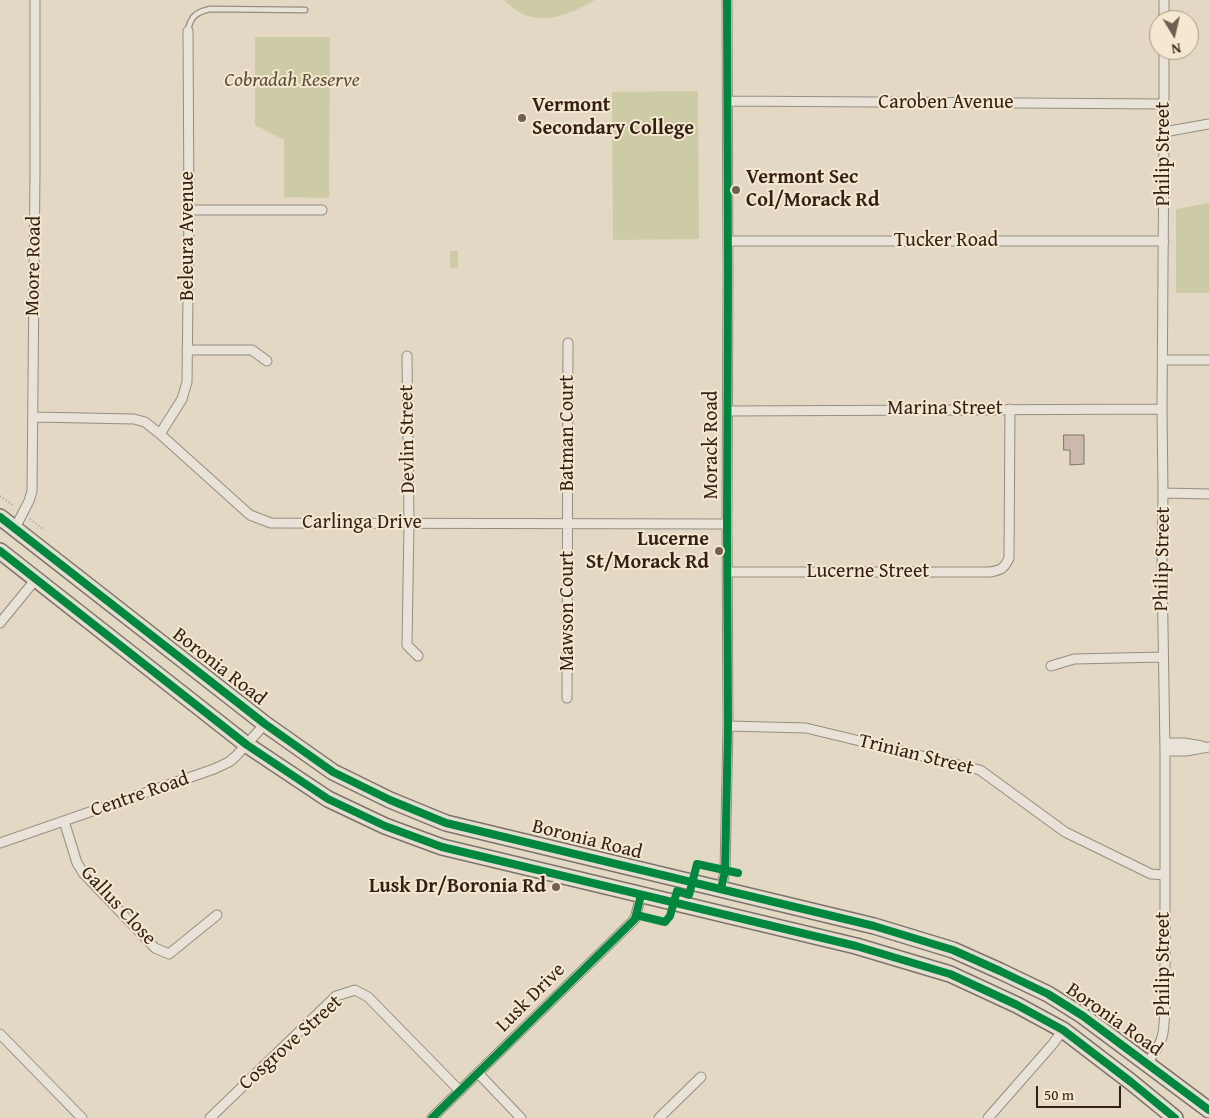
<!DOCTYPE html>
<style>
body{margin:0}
#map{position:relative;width:1209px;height:1118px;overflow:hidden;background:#e3d8c3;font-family:"Gentium Book Plus",serif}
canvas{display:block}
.north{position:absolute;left:1149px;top:10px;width:50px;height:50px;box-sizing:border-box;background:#f5e8d0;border:1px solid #a79884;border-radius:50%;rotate:171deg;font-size:14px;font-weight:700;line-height:20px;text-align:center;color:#331f13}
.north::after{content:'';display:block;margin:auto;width:18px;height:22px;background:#716051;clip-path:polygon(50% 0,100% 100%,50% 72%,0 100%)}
.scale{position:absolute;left:1036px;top:1086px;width:85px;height:22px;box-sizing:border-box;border:2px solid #331f13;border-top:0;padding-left:6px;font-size:15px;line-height:18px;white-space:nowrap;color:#331f13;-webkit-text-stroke:4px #f5e8d0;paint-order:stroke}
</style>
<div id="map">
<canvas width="1209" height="1118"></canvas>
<div class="north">N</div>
<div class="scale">50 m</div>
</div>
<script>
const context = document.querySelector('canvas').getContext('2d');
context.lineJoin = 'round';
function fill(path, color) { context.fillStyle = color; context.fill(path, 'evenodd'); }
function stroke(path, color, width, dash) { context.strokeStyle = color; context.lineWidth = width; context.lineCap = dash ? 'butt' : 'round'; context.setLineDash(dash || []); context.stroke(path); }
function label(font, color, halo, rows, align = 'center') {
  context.font = font + ' "Gentium Book Plus",serif'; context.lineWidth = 4; context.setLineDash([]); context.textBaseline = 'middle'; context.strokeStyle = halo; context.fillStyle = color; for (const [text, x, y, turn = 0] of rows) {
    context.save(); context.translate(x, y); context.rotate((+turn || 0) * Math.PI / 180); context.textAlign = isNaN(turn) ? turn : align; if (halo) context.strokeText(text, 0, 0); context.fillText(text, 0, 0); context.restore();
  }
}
fill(new Path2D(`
 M 504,0 L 595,0 C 563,18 533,30 504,0 Z
 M 255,37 L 330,37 L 329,198 L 284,197 L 284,140 L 255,125 Z
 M 698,91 L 699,239 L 613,240 L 612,92 Z
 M 1209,203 L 1209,293 L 1176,293 L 1176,209 Z
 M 450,251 L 458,251 L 458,268 L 450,268 Z`), '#cdcba5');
const building = new Path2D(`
 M 1064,435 L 1084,435 L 1084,464 L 1070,465 L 1070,450 L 1064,450 Z`);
fill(building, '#ccb8ac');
stroke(building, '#7d7468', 1);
const service = new Path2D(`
 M 188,31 C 190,17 196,12 210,9 L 305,10`);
const minor = new Path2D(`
 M 1164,20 L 1164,0
 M 728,101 L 1164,104
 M 1164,132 L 1209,124
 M 189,210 L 322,210
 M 728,241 L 1164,241
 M 187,350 L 252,350 L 267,361
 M 407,356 L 409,523 L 407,645 L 418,656
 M 1163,360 L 1209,360
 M 728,411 L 1162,409
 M 34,417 L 134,419 L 145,422 L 160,434 L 250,515 L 271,523 L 727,524
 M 160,434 L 182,399 L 187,382 L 189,210 L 188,31
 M 1163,493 L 1209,494
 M 15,528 L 29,501 L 32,491 L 35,171 L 35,0
 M 727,572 L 990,572 C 1001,570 1004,569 1009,558 L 1010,409
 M 0,623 L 36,579
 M 1051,666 L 1074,659 L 1163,657
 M 567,698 L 568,343
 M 728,726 L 806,728 L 980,770 L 1065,832 L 1151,874 L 1165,875
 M 1165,743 L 1184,743 L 1202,746
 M 1165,751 L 1186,751 L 1209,747
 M 64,821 L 77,863 L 84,874 L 155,948 L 169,954 L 217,915
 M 0,843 L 214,769 L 229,762 L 236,756 L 265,724
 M 721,889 L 725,871 L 728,726 L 727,524 L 728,276 L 727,0
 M 0,1034 L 82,1118
 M 1147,1063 C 1164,1041 1164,1035 1165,1008 L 1165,751 L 1162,566 L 1163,493 L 1162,409 L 1164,132 L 1164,50
 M 478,1073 L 521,1118
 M 210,1118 L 336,996 L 355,990 L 368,997 L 460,1091
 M 432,1118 L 635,919 L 641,895
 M 659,1118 L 701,1077
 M 988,1118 L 1052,1045 L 1063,1030`);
const primary = new Path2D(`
 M 0,517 L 265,724 L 333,772 L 390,800 L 446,823 L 874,926 L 953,950 L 1000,971 L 1048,994 L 1083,1016 L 1209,1110
 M 0,551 L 247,745 L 328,799 L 385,826 L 442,847 L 856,946 L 950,974 L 1017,1005 L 1063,1030 L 1131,1082 L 1175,1118`);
stroke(service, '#958d7f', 7);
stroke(minor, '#958d7f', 11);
stroke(primary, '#7d7468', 18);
stroke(new Path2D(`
 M 0,496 L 14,506
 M 30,519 L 44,530`), '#a7a097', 2, [1, 2.5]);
stroke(service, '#e8e2d8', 4.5);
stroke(minor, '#e8e2d8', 9);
stroke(primary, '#e4ded2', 15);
stroke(new Path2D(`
 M 0,517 L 265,724 L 333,772 L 390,800 L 446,823 L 874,926 L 953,950 L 1000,971 L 1048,994 L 1083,1016 L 1209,1110
 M 0,551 L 247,745 L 328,799 L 385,826 L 442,847 L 856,946 L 950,974 L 1017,1005 L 1063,1030 L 1131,1082 L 1175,1118
 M 721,889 L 725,871 L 728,726 L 727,524 L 728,276 L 727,0
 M 636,915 L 665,922 L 670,916 L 677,891 L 689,895 L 697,864 L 738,873
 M 432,1118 L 635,919 L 641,895`), '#00873e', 8);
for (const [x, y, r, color] of [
 [522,118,5,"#716051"],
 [736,190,5,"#716051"],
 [719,551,5,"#716051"],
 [556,887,5,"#716051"]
]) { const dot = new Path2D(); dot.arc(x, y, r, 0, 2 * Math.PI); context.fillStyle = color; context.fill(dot); stroke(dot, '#f5e8d0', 2); }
label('italic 20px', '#5c4f38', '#f5e8d0', [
 ["Cobradah Reserve",292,81]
]);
label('20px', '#331f13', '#f5e8d0', [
 ["Caroben Avenue",946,103],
 ["Philip Street",1164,154,-90],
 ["Beleura Avenue",188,236,-90],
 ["Tucker Road",946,241],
 ["Moore Road",34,266,-89],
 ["Marina Street",945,409],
 ["Batman Court",568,433,-90],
 ["Devlin Street",408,439,-91],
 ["Morack Road",712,445,-90],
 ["Carlinga Drive",362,523],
 ["Philip Street",1163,559,-89],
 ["Lucerne Street",868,572],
 ["Mawson Court",568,611,-90],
 ["Boronia Road",219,667,38],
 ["Trinian Street",916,755,14],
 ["Centre Road",140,795,-19],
 ["Boronia Road",587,840,14],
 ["Gallus Close",118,906,47],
 ["Philip Street",1164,964,-90],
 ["Lusk Drive",531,998,-45],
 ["Boronia Road",1114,1020,35],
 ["Cosgrove Street",291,1043,-42]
]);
label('bold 20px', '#331f13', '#f5e8d0', [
 ["Vermont",532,106],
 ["Secondary College",532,129],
 ["Vermont Sec",746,178],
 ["Col/Morack Rd",746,201],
 ["Lucerne",709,540,"right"],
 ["St/Morack Rd",709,563,"right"],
 ["Lusk Dr/Boronia Rd",546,887,"right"]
], 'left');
</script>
